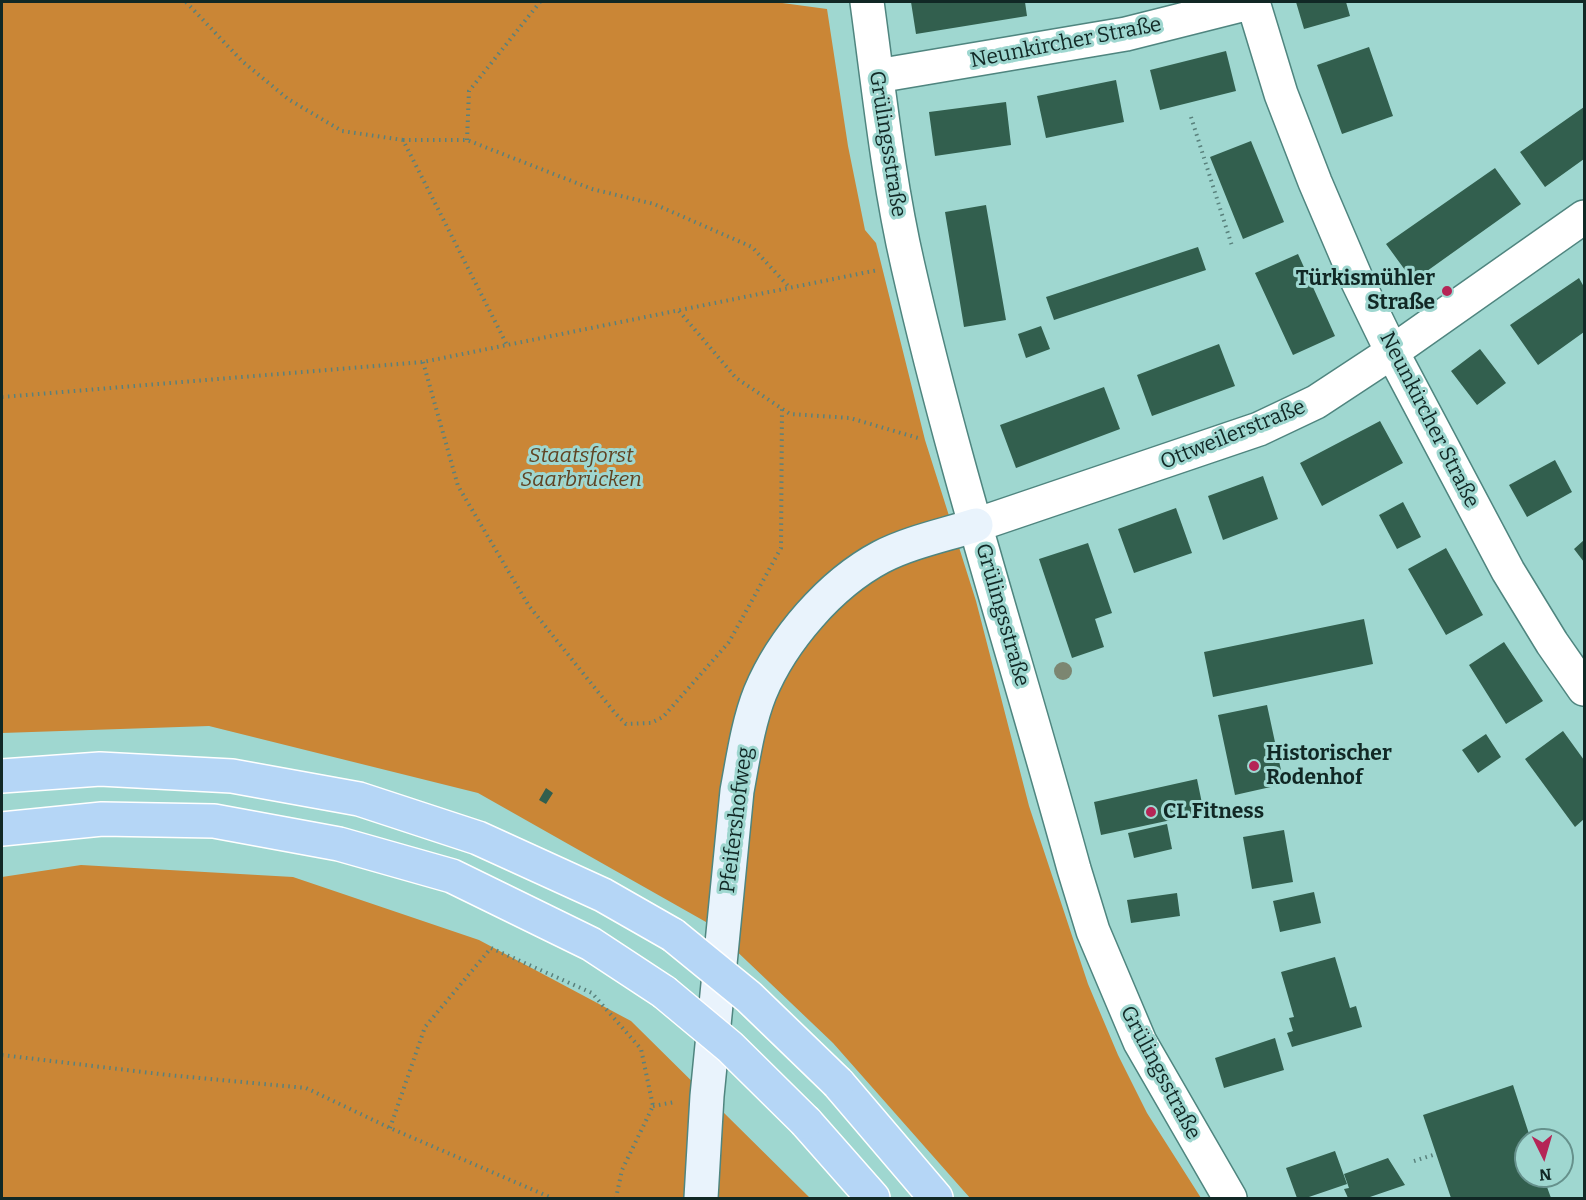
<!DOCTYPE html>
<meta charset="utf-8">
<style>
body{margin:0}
#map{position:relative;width:1586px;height:1200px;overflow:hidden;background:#9fd7d0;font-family:Bitter,serif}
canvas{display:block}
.frame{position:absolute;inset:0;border:3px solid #112825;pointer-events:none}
.north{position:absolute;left:1514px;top:1128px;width:60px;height:60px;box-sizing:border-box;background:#9fd7d0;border:2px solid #66918c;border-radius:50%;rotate:175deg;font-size:16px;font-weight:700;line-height:24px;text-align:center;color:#112825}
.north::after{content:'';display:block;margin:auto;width:21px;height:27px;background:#b52556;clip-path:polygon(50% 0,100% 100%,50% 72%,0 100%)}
</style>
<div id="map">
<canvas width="1586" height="1200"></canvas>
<div class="frame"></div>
<div class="north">N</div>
</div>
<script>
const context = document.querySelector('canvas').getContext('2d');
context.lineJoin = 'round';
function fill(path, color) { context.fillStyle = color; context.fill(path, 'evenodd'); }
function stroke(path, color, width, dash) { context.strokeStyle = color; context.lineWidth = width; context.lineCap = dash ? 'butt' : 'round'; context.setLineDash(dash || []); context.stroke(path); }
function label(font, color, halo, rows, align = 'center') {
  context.font = font + ' Bitter,serif'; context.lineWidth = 6; context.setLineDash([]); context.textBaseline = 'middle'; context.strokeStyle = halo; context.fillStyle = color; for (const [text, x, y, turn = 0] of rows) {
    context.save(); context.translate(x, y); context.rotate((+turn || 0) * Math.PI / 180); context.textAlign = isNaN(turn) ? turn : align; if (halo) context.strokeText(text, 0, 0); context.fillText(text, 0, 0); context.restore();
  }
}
fill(new Path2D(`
 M 2,2 L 775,2 L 827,9 L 848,146 L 865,230 L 876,243 L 925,440 L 976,601 L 1029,806 L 1088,984 L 1118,1055 L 1147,1113 L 1201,1198 L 970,1198 L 833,1043 L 706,922 L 478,793 L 209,726 L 2,733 Z
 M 81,865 L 293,877 L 479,940 L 631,1021 L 810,1198 L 2,1198 L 2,877 Z`), '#ca8636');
fill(new Path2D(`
 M 911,2 L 1025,2 L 1027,16 L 916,34 Z
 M 1296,2 L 1346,2 L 1350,16 L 1304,29 Z
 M 1369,47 L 1393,116 L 1342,134 L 1317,65 Z
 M 1226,51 L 1236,91 L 1160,110 L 1150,70 Z
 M 1116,80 L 1124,122 L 1046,138 L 1037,96 Z
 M 1006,102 L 1011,145 L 935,156 L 929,112 Z
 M 1584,107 L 1584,159 L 1545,187 L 1520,152 Z
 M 1251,141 L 1284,222 L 1243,239 L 1210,157 Z
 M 1495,168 L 1521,204 L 1413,281 L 1386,244 Z
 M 986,205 L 1006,320 L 964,327 L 945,212 Z
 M 1198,247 L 1206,270 L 1054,320 L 1046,297 Z
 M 1298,254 L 1335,336 L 1293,355 L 1255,273 Z
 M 1579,278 L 1584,287 L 1584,332 L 1538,365 L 1510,325 Z
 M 1041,326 L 1050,349 L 1026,358 L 1018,334 Z
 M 1219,344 L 1235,386 L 1152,416 L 1137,375 Z
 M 1480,349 L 1506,383 L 1477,405 L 1451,371 Z
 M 1104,387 L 1120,429 L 1016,468 L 1000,425 Z
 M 1380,421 L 1403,463 L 1322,506 L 1300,463 Z
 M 1555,460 L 1572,492 L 1527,517 L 1509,485 Z
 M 1263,476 L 1278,519 L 1223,540 L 1208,496 Z
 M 1403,502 L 1421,537 L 1397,549 L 1379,515 Z
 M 1176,508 L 1192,553 L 1134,573 L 1118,529 Z
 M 1584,540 L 1584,562 L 1574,549 Z
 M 1088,543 L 1112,613 L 1095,619 L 1104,647 L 1072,658 L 1039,559 Z
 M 1446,548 L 1483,615 L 1446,635 L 1408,569 Z
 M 1364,619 L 1373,664 L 1213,697 L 1204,652 Z
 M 1504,642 L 1543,701 L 1506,724 L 1469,665 Z
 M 1267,705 L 1284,784 L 1235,795 L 1218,715 Z
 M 1563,731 L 1584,760 L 1584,819 L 1575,827 L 1525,759 Z
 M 1486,734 L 1501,757 L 1478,773 L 1462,750 Z
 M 1197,779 L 1204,813 L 1101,835 L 1094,802 Z
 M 546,788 L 553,793 L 546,804 L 539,800 Z
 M 1167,824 L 1172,849 L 1134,858 L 1128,833 Z
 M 1284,830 L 1293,882 L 1252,889 L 1243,837 Z
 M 1314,892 L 1321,923 L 1280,932 L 1273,901 Z
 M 1177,893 L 1180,916 L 1131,923 L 1127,900 Z
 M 1335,957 L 1350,1008 L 1356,1006 L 1362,1027 L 1292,1047 L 1287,1033 L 1293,1031 L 1289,1018 L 1294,1017 L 1281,972 Z
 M 1275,1038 L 1284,1070 L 1224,1088 L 1215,1058 Z
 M 1513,1085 L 1531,1140 L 1526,1140 L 1526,1176 L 1543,1176 L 1551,1198 L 1451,1198 L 1423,1115 Z
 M 1335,1151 L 1347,1184 L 1306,1198 L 1297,1198 L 1286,1168 Z
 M 1388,1158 L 1405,1185 L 1367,1198 L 1348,1198 L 1344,1189 L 1349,1188 L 1344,1174 Z`), '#325f4e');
const street = new Path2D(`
 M 867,2 C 879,90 888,179 908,266 C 954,469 1019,668 1074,869 L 1093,931 L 1140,1042 L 1230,1198
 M 1253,2 L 1281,94 L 1315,182 L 1356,278 L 1392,352 L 1508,571 L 1552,643 L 1584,689
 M 877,76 L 1126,34 L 1253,2
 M 976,525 L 1259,429 L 1316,402 L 1392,352 L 1584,217`);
const secondary = new Path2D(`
 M 701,1198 L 707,1096 L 737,791 C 743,759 748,723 760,693 C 782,640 830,584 881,557 C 910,542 945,535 976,525`);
const highway = new Path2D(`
 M 2,776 L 100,769 L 232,776 L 359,799 L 478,838 L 603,895 L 673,935
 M 2,829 L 102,819 L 214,821 L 339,844 L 452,876 L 591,944 L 664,992
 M 838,1083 L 936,1198
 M 806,1122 L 873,1198`);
stroke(street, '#4f857f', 36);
stroke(secondary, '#4f857f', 36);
stroke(highway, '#fff', 36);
stroke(new Path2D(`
 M 186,2 L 242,61 L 288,99 L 342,131 L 403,140 L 507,345
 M 1191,117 L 1232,246
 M 403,140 L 467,140 L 592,189 L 654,204 L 752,247 L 790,288
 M 467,140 L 469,91 L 540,2
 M 679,311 L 736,378 L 790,414 L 850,418 L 918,438
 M 423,362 L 458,486 L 529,606 L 615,713 L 626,724 L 651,723 L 663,717 L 729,642 L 781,548 L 782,408
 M 2,397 L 423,362 L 878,270
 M 2,1055 L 168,1075 L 306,1088 L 390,1128 L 552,1198
 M 653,1106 L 675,1102
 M 390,1128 L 425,1027 L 491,948 L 592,993 L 641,1049 L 653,1106 L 622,1170 L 616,1198
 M 1414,1161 L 1436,1154`), '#59817c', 4, [1.5, 4.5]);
stroke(street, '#fff', 33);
stroke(secondary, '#e9f3fc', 33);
stroke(highway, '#b5d6f6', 33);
const highwayBridge = new Path2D(`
 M 673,935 L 749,997 L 838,1083
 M 664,992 L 730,1047 L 806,1122`);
stroke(highwayBridge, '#fff', 36, []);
stroke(highwayBridge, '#b5d6f6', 33);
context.fillStyle = '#7c8671';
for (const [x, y] of [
 [1063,671]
]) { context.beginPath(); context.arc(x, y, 9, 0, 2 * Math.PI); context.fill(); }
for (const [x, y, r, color] of [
 [1447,291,6,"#b52556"],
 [1254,766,6,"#b52556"],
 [1151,812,6,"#b52556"]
]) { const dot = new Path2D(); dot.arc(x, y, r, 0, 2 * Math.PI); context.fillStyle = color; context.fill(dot); stroke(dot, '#9fd7d0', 2); }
label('21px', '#112825', '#9fd7d0', [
 ["Neunkircher Straße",1066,43,-11],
 ["Grülingsstraße",887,144,81],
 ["Neunkircher Straße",1429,420,63],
 ["Ottweilerstraße",1233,435,-22],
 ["Grülingsstraße",1002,615,74],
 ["Pfeifershofweg",737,820,-83],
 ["Grülingsstraße",1160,1073,62]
]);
label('bold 21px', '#112825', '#9fd7d0', [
 ["Türkismühler",1435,279,"right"],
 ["Straße",1435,303,"right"],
 ["Historischer",1266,754],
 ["Rodenhof",1266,778],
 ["CL Fitness",1163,812]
], 'left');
label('italic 21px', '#604323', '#9fd7d0', [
 ["Staatsforst",581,456],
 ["Saarbrücken",581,480]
]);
</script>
